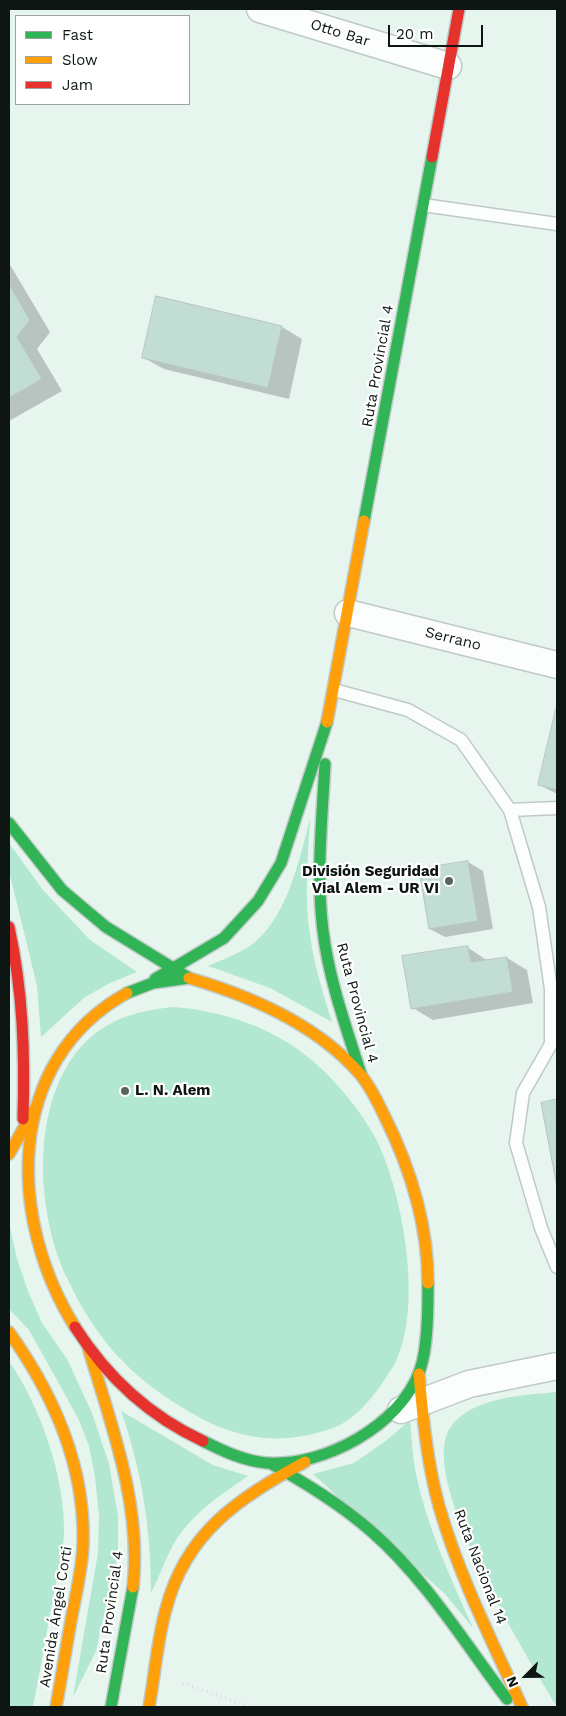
<!DOCTYPE html>
<meta charset="utf-8">
<style>
body{margin:0}
#map{position:relative;width:566px;height:1716px;overflow:hidden;background:#e7f5ef;font-family:"Work Sans",sans-serif}
canvas{display:block}
.frame{position:absolute;inset:0;border:10px solid #0d1613;pointer-events:none}
.legend{position:absolute;left:15px;top:15px;width:175px;height:90px;box-sizing:border-box;background:#fff;border:1px solid #9ea2a1;margin:0;padding:6px 9px;list-style:none;font-size:15px;color:#0d1613}
.legend li{display:flex;align-items:center;gap:10px;height:25px}
.legend b{width:25px;border:1px solid #9ea2a1}
.north{position:absolute;left:501px;top:1651px;width:50px;height:50px;-webkit-text-stroke:4px #fff;paint-order:stroke;rotate:247deg;font-size:14px;font-weight:700;line-height:20px;text-align:center;color:#0d1613}
.north::after{content:'';display:block;margin:auto;width:18px;height:22px;background:#0d1613;clip-path:polygon(50% 0,100% 100%,50% 72%,0 100%)}
.scale{position:absolute;left:388px;top:25px;width:95px;height:22px;box-sizing:border-box;border:2px solid #0d1613;border-top:0;padding-left:6px;font-size:15px;line-height:18px;white-space:nowrap;color:#0d1613;-webkit-text-stroke:4px #fff;paint-order:stroke}
</style>
<div id="map">
<canvas width="566" height="1716"></canvas>
<div class="frame"></div>
<ul class="legend">
<li><b style="height:6px;background:#30b455"></b>Fast</li>
<li><b style="height:6px;background:#ff9f0a"></b>Slow</li>
<li><b style="height:6px;background:#e5322d"></b>Jam</li>
</ul>
<div class="north">N</div>
<div class="scale">20 m</div>
</div>
<script>
const context = document.querySelector('canvas').getContext('2d');
context.lineJoin = 'round';
function fill(path, color) { context.fillStyle = color; context.fill(path, 'evenodd'); }
function stroke(path, color, width, dash) { context.strokeStyle = color; context.lineWidth = width; context.lineCap = dash ? 'butt' : 'round'; context.setLineDash(dash || []); context.stroke(path); }
function label(font, color, halo, rows, align = 'center') {
  context.font = font + ' "Work Sans",sans-serif'; context.lineWidth = 4.5; context.setLineDash([]); context.textBaseline = 'middle'; context.strokeStyle = halo; context.fillStyle = color; for (const [text, x, y, turn = 0] of rows) {
    context.save(); context.translate(x, y); context.rotate((+turn || 0) * Math.PI / 180); context.textAlign = isNaN(turn) ? turn : align; if (halo) context.strokeText(text, 0, 0); context.fillText(text, 0, 0); context.restore();
  }
}
fill(new Path2D(`
 M 310,819 C 308,857 304,897 310,935 C 314,965 323,993 332,1022 L 270,988 L 208,966 C 221,960 235,955 247,948 C 286,923 299,861 310,819 Z
 M 9,843 L 43,890 L 90,940 L 137,972 L 110,983 L 85,997 L 41,1037 L 37,986 L 9,871 Z
 M 174,1007 C 225,1011 274,1028 313,1061 C 337,1082 361,1111 376,1139 C 403,1193 423,1305 396,1361 C 393,1368 387,1375 383,1382 C 371,1400 353,1421 333,1428 C 276,1448 232,1438 183,1408 C 127,1374 95,1337 67,1278 C 34,1209 29,1090 92,1036 C 116,1016 144,1010 174,1007 Z
 M 9,1222 L 17,1259 L 28,1291 L 42,1323 L 67,1359 L 92,1413 L 109,1464 L 118,1516 L 118,1554 L 96,1651 L 73,1697 L 98,1553 L 99,1515 L 95,1477 L 89,1446 L 78,1418 L 29,1330 L 9,1309 Z
 M 9,1361 C 41,1408 65,1477 64,1534 C 63,1555 57,1577 53,1598 C 46,1635 40,1671 33,1707 L 9,1707 Z
 M 557,1392 L 557,1707 C 529,1659 412,1474 452,1425 C 474,1397 524,1395 557,1392 Z
 M 121,1411 L 213,1465 L 248,1476 C 221,1495 195,1511 176,1540 C 166,1556 160,1576 151,1593 C 151,1530 142,1471 121,1411 Z
 M 410,1420 C 412,1437 412,1456 416,1473 C 427,1528 451,1578 473,1628 L 445,1594 L 313,1474 L 354,1463 L 387,1440 Z`), '#b2e7d2');
fill(new Path2D(`
 M 9,263 L 50,332 L 37,349 L 62,391 L 9,421 Z
 M 282,327 L 302,339 L 289,399 L 164,369 L 144,358 Z
 M 557,710 L 557,794 L 540,785 Z
 M 468,862 L 483,871 L 493,929 L 445,937 L 430,929 Z
 M 467,947 L 488,961 L 507,958 L 527,970 L 533,1003 L 433,1020 L 413,1008 Z
 M 557,1101 L 557,1180 L 542,1104 Z`), '#0003');
const building = new Path2D(`
 M 9,284 L 30,320 L 17,337 L 42,379 L 9,398 Z
 M 156,296 L 282,326 L 268,388 L 142,358 Z
 M 556,709 L 557,709 L 557,790 L 538,785 Z
 M 468,861 L 478,921 L 429,929 L 419,869 Z
 M 468,946 L 471,962 L 507,957 L 513,992 L 411,1009 L 402,956 Z
 M 557,1099 L 557,1187 L 541,1103 Z`);
fill(building, '#c2ddd3');
stroke(building, '#b9c4bf', 1);
const lane = new Path2D(`
 M 423,205 L 557,224
 M 334,690 L 408,710 L 461,740 L 510,810 L 539,907 L 551,989 L 551,1044 L 523,1093 L 516,1143 L 541,1228 L 557,1267
 M 510,810 L 557,808`);
const street = new Path2D(`
 M 260,9 L 448,66
 M 348,613 L 557,665
 M 401,1410 L 469,1384 L 557,1366`);
const fast = new Path2D(`
 M 364,521 L 432,157
 M 325,764 C 322,819 316,876 323,931 C 329,980 346,1027 361,1074
 M 9,823 L 62,890 L 106,927 L 189,978
 M 155,979 L 224,938 L 258,901 L 281,863 L 327,722
 M 127,993 L 153,983 L 189,978
 M 203,1441 C 223,1451 244,1461 267,1463 C 324,1467 401,1425 420,1370 C 428,1347 428,1307 428,1283
 M 270,1463 C 305,1483 340,1504 371,1531 C 425,1578 464,1642 507,1699
 M 111,1707 L 133,1587`);
const slow = new Path2D(`
 M 327,722 L 364,521
 M 189,978 C 251,996 316,1024 359,1073 C 370,1085 377,1101 384,1115 C 410,1167 428,1224 428,1283
 M 9,1154 L 34,1110
 M 75,1327 C 8,1220 3,1062 127,993
 M 9,1332 C 54,1395 86,1467 83,1546 C 82,1568 77,1589 73,1610 C 67,1642 62,1675 56,1707
 M 88,1347 C 111,1424 142,1505 133,1587
 M 419,1374 C 423,1419 427,1462 439,1506 C 459,1576 492,1641 522,1707
 M 149,1707 C 155,1674 157,1641 166,1609 C 186,1532 239,1498 305,1462`);
const jam = new Path2D(`
 M 432,157 L 459,9
 M 9,927 C 23,991 25,1054 23,1119
 M 75,1327 C 107,1377 149,1416 203,1441`);
stroke(lane, '#bfcac5', 15);
stroke(street, '#bfcac5', 29);
stroke(fast, '#bfcac5', 14);
stroke(slow, '#bfcac5', 14);
stroke(jam, '#bfcac5', 14);
stroke(new Path2D(`
 M 183,1683 L 250,1707`), '#d9dcdb', 3, [1, 4]);
stroke(lane, '#fbfefd', 12);
stroke(street, '#fbfefd', 26);
stroke(fast, '#30b455', 11);
stroke(slow, '#ff9f0a', 11);
stroke(jam, '#e5322d', 11);
for (const [x, y, r, color] of [
 [449,881,5,"#596460"],
 [125,1091,5,"#596460"]
]) { const dot = new Path2D(); dot.arc(x, y, r, 0, 2 * Math.PI); context.fillStyle = color; context.fill(dot); stroke(dot, '#fff', 2); }
label('15px', '#0d1613', '#fff', [
 ["Otto Bar",340,33,17],
 ["Ruta Provincial 4",378,366,-80],
 ["Serrano",453,639,14],
 ["Ruta Provincial 4",357,1003,75],
 ["Ruta Nacional 14",480,1567,69],
 ["Ruta Provincial 4",110,1612,-82],
 ["Avenida Ángel Corti",56,1617,-81]
]);
label('bold 15px', '#0d1613', '#fff', [
 ["División Seguridad",439,872],
 ["Vial Alem - UR VI",439,889],
 ["L. N. Alem",135,1091,"left"]
], 'right');
</script>
